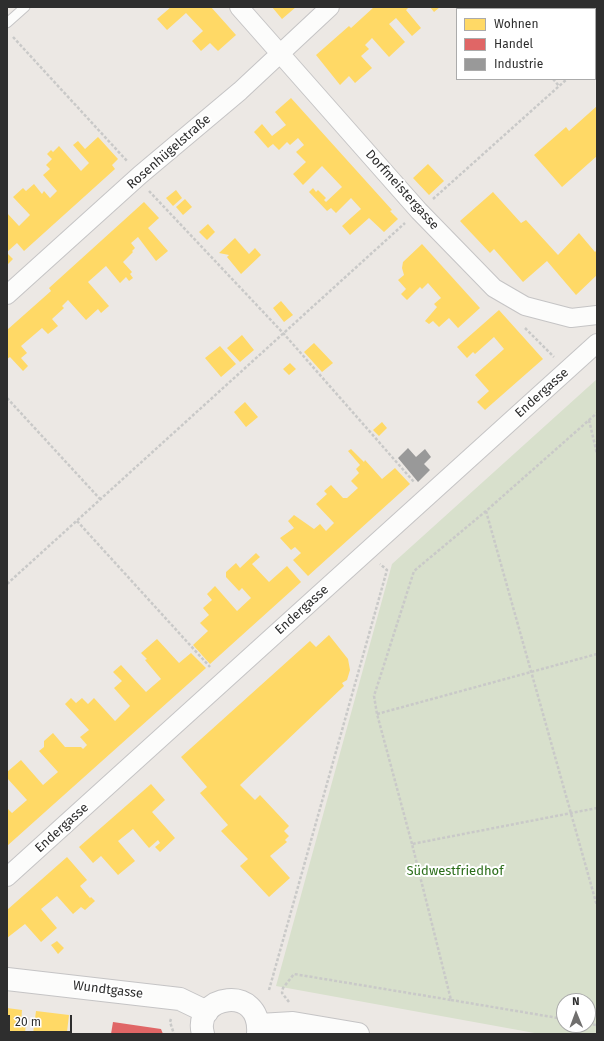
<!DOCTYPE html>
<meta charset="utf-8">
<style>
body{margin:0}
#map{position:relative;width:604px;height:1041px;overflow:hidden;background:#ece8e4;font-family:"Fira Sans",sans-serif}
canvas{display:block}
.frame{position:absolute;inset:0;border:8px solid #2e2e2e;pointer-events:none}
.legend{position:absolute;left:456px;top:8px;width:140px;height:72px;box-sizing:border-box;background:#fff;border:1px solid #ababab;margin:0;padding:5px 7px;list-style:none;font-size:12px;color:#2e2e2e}
.legend li{display:flex;align-items:center;gap:8px;height:20px}
.legend b{width:20px;border:1px solid #ababab}
.north{position:absolute;left:556px;top:993px;width:40px;height:40px;box-sizing:border-box;background:#fff;border:1px solid #ababab;border-radius:50%;rotate:359deg;font-size:11px;font-weight:700;line-height:16px;text-align:center;color:#2e2e2e}
.north::after{content:'';display:block;margin:auto;width:14px;height:18px;background:#706f6e;clip-path:polygon(50% 0,100% 100%,50% 72%,0 100%)}
.scale{position:absolute;left:8px;top:1015px;width:64px;height:18px;box-sizing:border-box;border:2px solid #2e2e2e;border-top:0;padding-left:5px;font-size:12px;line-height:14px;white-space:nowrap;color:#2e2e2e;-webkit-text-stroke:3px #fff;paint-order:stroke}
</style>
<div id="map">
<canvas width="604" height="1041"></canvas>
<div class="frame"></div>
<ul class="legend">
<li><b style="height:11px;background:#ffd966"></b>Wohnen</li>
<li><b style="height:11px;background:#e06666"></b>Handel</li>
<li><b style="height:11px;background:#999"></b>Industrie</li>
</ul>
<div class="north">N</div>
<div class="scale">20 m</div>
</div>
<script>
const context = document.querySelector('canvas').getContext('2d');
context.lineJoin = 'round';
function fill(path, color) { context.fillStyle = color; context.fill(path, 'evenodd'); }
function stroke(path, color, width, dash) { context.strokeStyle = color; context.lineWidth = width; context.lineCap = dash ? 'butt' : 'round'; context.setLineDash(dash || []); context.stroke(path); }
function label(font, color, halo, rows, align = 'center') {
  context.font = font + ' "Fira Sans",sans-serif'; context.lineWidth = 4; context.setLineDash([]); context.textBaseline = 'middle'; context.strokeStyle = halo; context.fillStyle = color; for (const [text, x, y, turn = 0] of rows) {
    context.save(); context.translate(x, y); context.rotate((+turn || 0) * Math.PI / 180); context.textAlign = isNaN(turn) ? turn : align; if (halo) context.strokeText(text, 0, 0); context.fillText(text, 0, 0); context.restore();
  }
}
fill(new Path2D(`
 M 597,379 L 597,1034 L 540,1034 L 276,986 L 392,564 ZM 564,1001 L 588,1001 L 588,1025 L 564,1025 Z`), '#d8e0cc');
fill(new Path2D(`
 M 171,7 L 211,7 L 236,35 L 218,51 L 210,43 L 201,51 L 192,41 L 203,31 L 186,13 L 167,30 L 157,19 Z
 M 272,7 L 296,7 L 282,19 Z
 M 374,7 L 409,7 L 406,10 L 421,28 L 412,36 L 396,18 L 389,24 L 405,42 L 389,57 L 372,38 L 365,45 L 369,49 L 361,56 L 372,68 L 355,83 L 349,76 L 340,85 L 316,55 L 349,26 L 351,28 Z
 M 430,7 L 440,7 L 434,12 Z
 M 291,98 L 392,210 L 390,211 L 398,219 L 384,232 L 369,218 L 350,235 L 342,226 L 361,209 L 351,198 L 336,213 L 331,208 L 327,211 L 309,192 L 313,188 L 316,192 L 318,190 L 326,198 L 324,200 L 326,202 L 342,187 L 322,166 L 303,185 L 293,174 L 306,162 L 296,152 L 304,145 L 298,138 L 290,145 L 287,142 L 279,150 L 273,144 L 268,148 L 254,132 L 262,124 L 272,136 L 286,125 L 275,112 Z
 M 597,106 L 597,156 L 562,187 L 534,155 L 566,127 L 569,131 Z
 M 98,137 L 118,159 L 112,165 L 115,169 L 24,251 L 17,243 L 7,252 L 7,213 L 19,226 L 30,215 L 13,197 L 23,188 L 26,191 L 34,184 L 42,194 L 44,191 L 50,198 L 57,191 L 43,175 L 50,169 L 46,165 L 52,159 L 47,154 L 51,150 L 53,152 L 59,146 L 81,171 L 89,163 L 73,145 L 78,141 L 85,149 Z
 M 428,164 L 444,181 L 429,195 L 413,178 Z
 M 176,190 L 182,198 L 173,206 L 166,198 Z
 M 493,192 L 521,223 L 526,220 L 558,255 L 579,233 L 595,252 L 597,250 L 597,275 L 576,295 L 547,261 L 523,282 L 494,249 L 490,253 L 460,221 Z
 M 185,199 L 192,207 L 183,215 L 176,207 Z
 M 144,202 L 159,218 L 148,228 L 168,251 L 156,261 L 138,237 L 131,243 L 135,248 L 132,251 L 133,252 L 123,262 L 132,272 L 130,274 L 133,278 L 129,281 L 126,277 L 120,283 L 106,266 L 88,282 L 109,306 L 101,313 L 98,309 L 86,320 L 68,300 L 62,306 L 64,308 L 52,319 L 58,326 L 48,334 L 42,328 L 21,346 L 27,353 L 21,358 L 28,366 L 23,371 L 10,357 L 7,359 L 7,330 L 51,291 L 49,288 Z
 M 208,224 L 215,232 L 207,240 L 199,232 Z
 M 235,238 L 249,254 L 255,248 L 261,255 L 241,274 L 227,257 L 229,255 L 219,253 Z
 M 422,244 L 480,308 L 458,328 L 449,318 L 439,327 L 433,321 L 429,324 L 425,321 L 437,307 L 434,304 L 441,298 L 428,283 L 422,289 L 420,287 L 407,300 L 401,294 L 406,289 L 398,280 L 404,275 L 402,268 L 403,262 Z
 M 7,253 L 13,259 L 7,265 Z
 M 281,301 L 293,315 L 284,322 L 273,308 Z
 M 499,310 L 543,359 L 485,410 L 477,402 L 489,391 L 475,375 L 504,349 L 494,337 L 475,354 L 473,352 L 467,358 L 457,347 Z
 M 242,335 L 254,350 L 240,362 L 227,348 Z
 M 314,343 L 333,363 L 322,372 L 304,352 Z
 M 220,346 L 236,364 L 221,377 L 205,358 Z
 M 290,363 L 296,369 L 289,375 L 283,369 Z
 M 245,402 L 258,417 L 246,427 L 234,412 Z
 M 382,422 L 387,428 L 379,436 L 373,430 Z
 M 351,449 L 364,462 L 365,460 L 382,479 L 395,468 L 410,484 L 308,576 L 293,560 L 301,553 L 295,547 L 291,550 L 280,538 L 294,528 L 288,521 L 294,515 L 314,529 L 320,524 L 326,531 L 334,523 L 316,504 L 327,494 L 324,491 L 331,485 L 343,498 L 347,498 L 358,488 L 351,481 L 359,473 L 356,469 L 360,465 L 348,451 Z
 M 256,553 L 260,557 L 252,564 L 269,582 L 287,566 L 301,582 L 210,664 L 193,645 L 208,631 L 200,623 L 209,615 L 203,608 L 212,600 L 207,594 L 215,586 L 237,611 L 251,598 L 242,588 L 239,591 L 226,577 L 226,572 L 236,563 L 240,568 Z
 M 329,635 L 348,659 L 350,670 L 347,680 L 342,683 L 344,686 L 240,785 L 255,800 L 260,795 L 289,826 L 284,831 L 289,836 L 285,840 L 287,842 L 270,856 L 290,878 L 269,897 L 240,866 L 248,859 L 221,831 L 228,825 L 200,793 L 207,787 L 181,757 L 310,641 L 316,647 Z
 M 157,639 L 179,663 L 191,653 L 206,668 L 7,846 L 7,808 L 12,813 L 27,800 L 7,778 L 7,772 L 21,760 L 43,785 L 51,778 L 58,772 L 39,751 L 44,747 L 44,741 L 53,733 L 65,747 L 81,747 L 83,749 L 87,745 L 80,737 L 89,730 L 65,704 L 71,698 L 76,703 L 82,698 L 88,704 L 94,698 L 115,721 L 130,706 L 114,688 L 122,681 L 113,672 L 121,665 L 146,692 L 161,679 L 145,660 L 147,659 L 141,653 Z
 M 151,784 L 165,800 L 152,812 L 175,838 L 160,852 L 155,847 L 160,843 L 158,840 L 149,848 L 133,829 L 118,841 L 135,861 L 118,875 L 101,856 L 93,863 L 79,847 Z
 M 67,857 L 87,880 L 80,886 L 90,898 L 91,897 L 95,901 L 85,910 L 81,907 L 73,914 L 57,896 L 41,909 L 57,928 L 41,942 L 25,924 L 7,938 L 7,910 Z
 M 57,941 L 64,948 L 58,954 L 51,945 Z
 M 7,1008 L 22,1010 L 21,1022 L 26,1022 L 25,1034 L 7,1034 Z
 M 36,1011 L 69,1015 L 67,1032 L 71,1034 L 33,1034 Z`), '#ffd966');
fill(new Path2D(`
 M 113,1022 L 161,1029 L 163,1034 L 111,1034 Z`), '#e06666');
fill(new Path2D(`
 M 408,448 L 416,457 L 425,449 L 431,457 L 424,464 L 430,470 L 418,482 L 398,458 Z`), '#999');
const service = new Path2D(`
 M 7,23 L 25,7`);
const minor = new Path2D(`
 M 239,7 L 419,211 L 494,288 L 525,306 L 571,318 L 597,315
 M 7,295 L 140,175 L 240,91 L 330,7
 M 7,877 L 597,343`);
const tertiary = new Path2D(`
 M 7,979 L 180,999 L 207,1012
 M 259,1025 L 293,1023 L 358,1034
 M 203,1034 C 192,995 262,983 258,1034`);
stroke(service, '#c5c4c5', 11);
stroke(minor, '#c5c4c5', 20);
stroke(tertiary, '#c5c4c5', 24);
stroke(new Path2D(`
 M 489,7 L 491,9
 M 13,37 L 127,161
 M 595,53 L 597,52
 M 553,79 L 559,86
 M 149,191 L 284,334 L 414,482
 M 433,199 L 567,79
 M 525,328 L 554,357
 M 7,398 L 100,499
 M 589,420 L 597,454
 M 486,511 L 597,906
 M 77,521 L 210,667
 M 7,584 L 405,223
 M 377,714 L 597,654
 M 412,844 L 377,714 L 374,696 L 414,571 L 486,511 L 597,413
 M 269,990 L 387,570 L 380,564
 M 451,1000 L 564,1019
 M 289,1002 L 282,993 L 283,988 L 294,974 L 451,1000 L 412,844 L 597,808
 M 171,1019 L 170,1022 L 174,1034
 M 588,1024 L 597,1025`), '#c9c9c8', 2.5, [3, 2]);
stroke(service, '#fcfcfb', 9);
stroke(minor, '#fcfcfb', 18);
stroke(tertiary, '#fcfcfb', 22);
label('13px', '#2e2e2e', '#fff', [
 ["Rosenhügelstraße",169,152,-41],
 ["Dorfmeistergasse",402,190,48],
 ["Endergasse",542,393,-42],
 ["Endergasse",302,610,-42],
 ["Endergasse",62,828,-42],
 ["Wundtgasse",108,990,7]
]);
label('13px', '#2c6e1b', '#fff', [
 ["Südwestfriedhof",455,871]
]);
</script>
